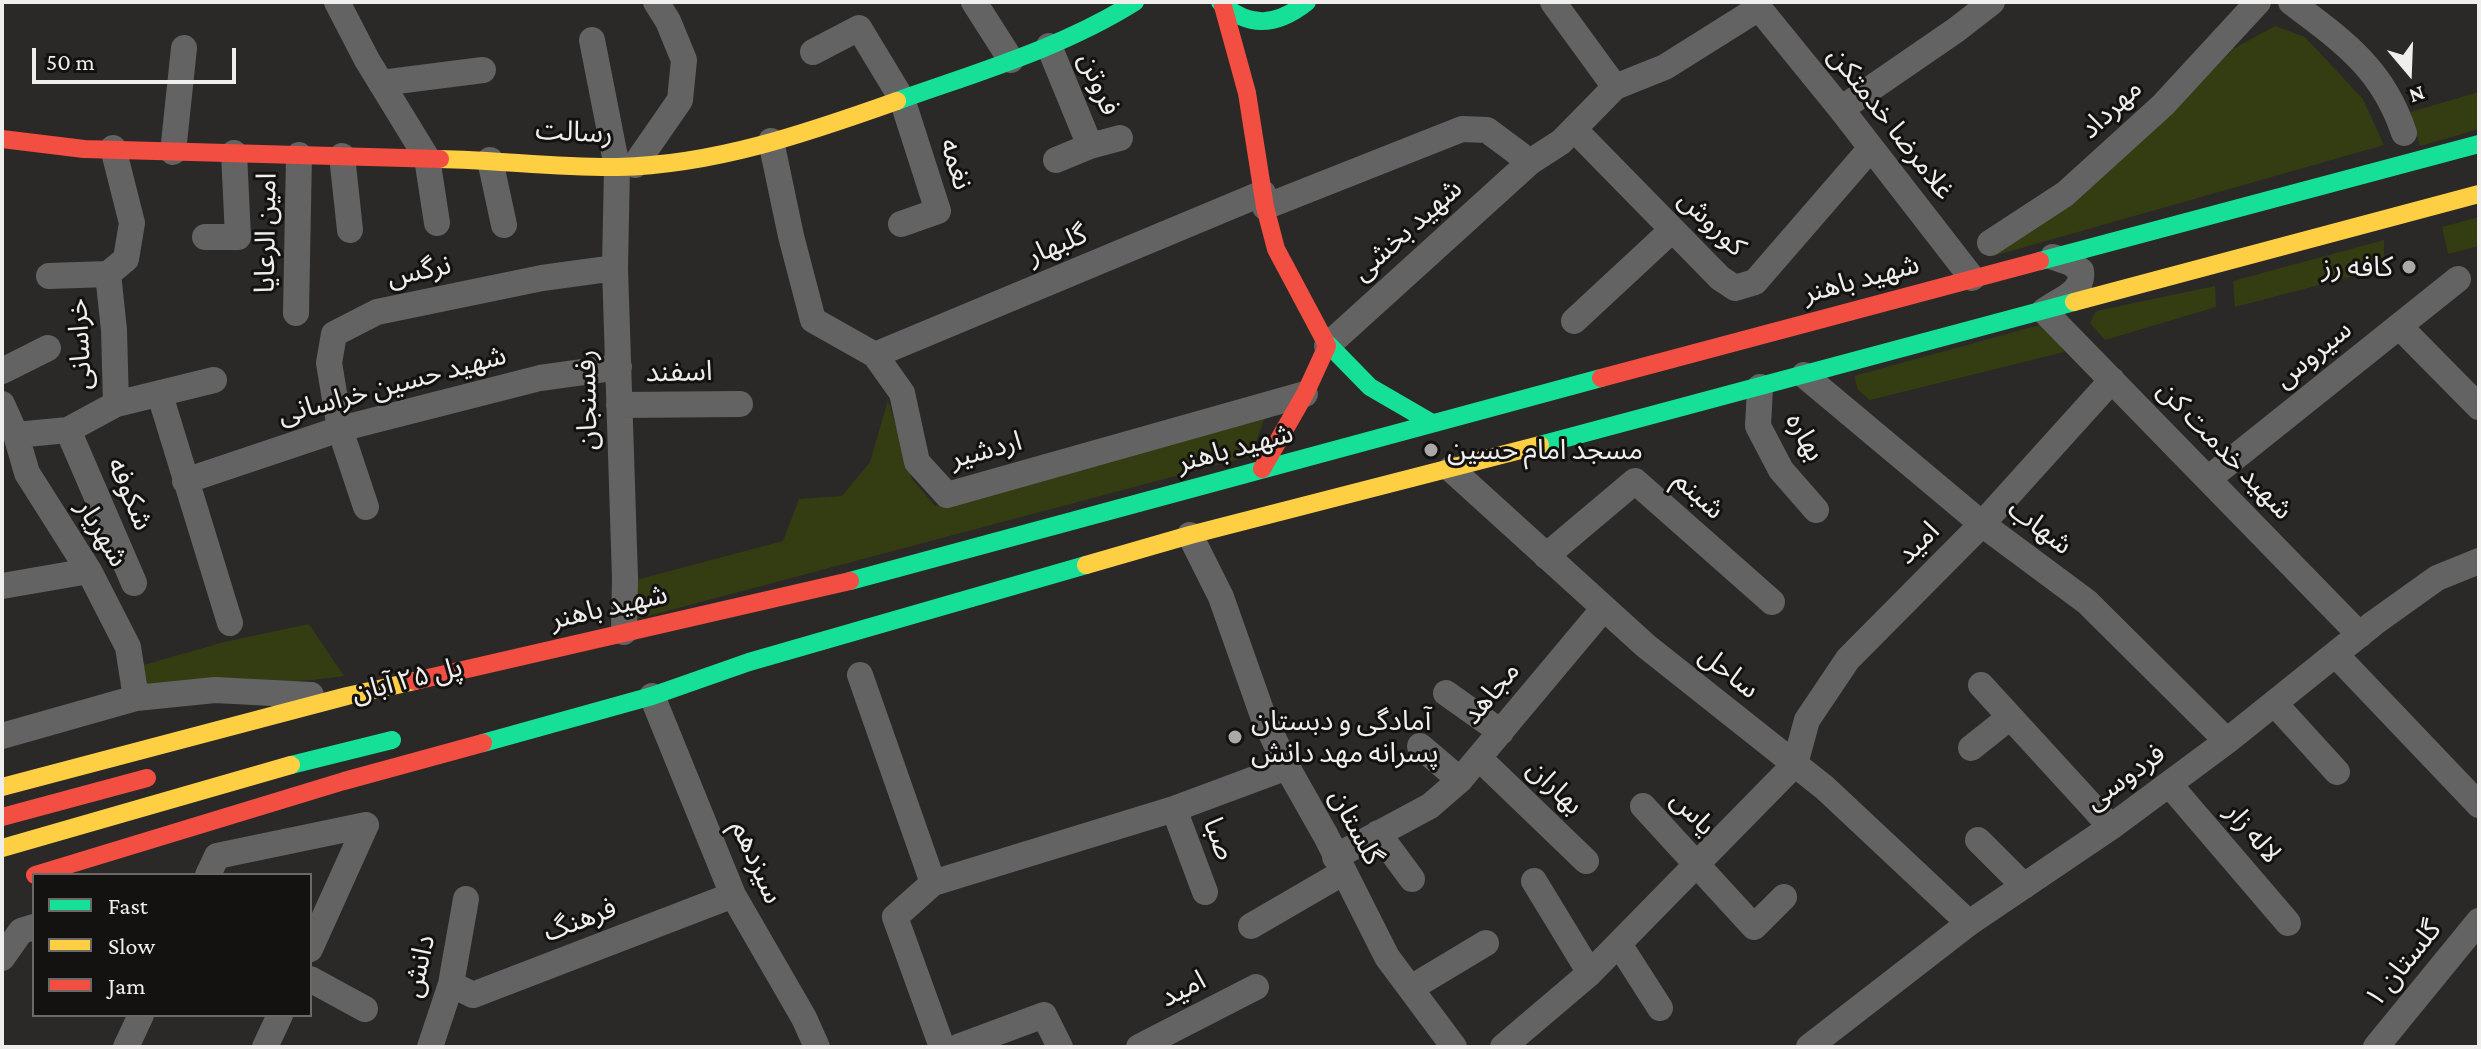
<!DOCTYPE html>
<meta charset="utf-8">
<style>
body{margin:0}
#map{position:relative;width:2481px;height:1049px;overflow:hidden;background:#2a2928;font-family:"Crimson Pro",serif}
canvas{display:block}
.frame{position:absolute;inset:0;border:4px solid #efeeec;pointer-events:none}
.legend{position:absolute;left:32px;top:873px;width:280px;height:144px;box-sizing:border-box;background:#131211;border:2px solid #6b6a69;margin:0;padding:10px 14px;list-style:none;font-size:24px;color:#efeeec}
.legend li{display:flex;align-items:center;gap:16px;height:40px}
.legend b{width:40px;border:2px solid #6b6a69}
.north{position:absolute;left:2369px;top:32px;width:80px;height:80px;-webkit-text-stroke:6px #131211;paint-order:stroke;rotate:161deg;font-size:22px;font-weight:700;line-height:32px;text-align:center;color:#efeeec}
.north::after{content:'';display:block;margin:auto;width:28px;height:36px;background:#efeeec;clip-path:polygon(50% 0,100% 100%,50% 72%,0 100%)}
.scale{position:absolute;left:32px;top:48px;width:204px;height:36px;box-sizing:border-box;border:4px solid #efeeec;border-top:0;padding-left:10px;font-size:24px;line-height:28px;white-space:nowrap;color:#efeeec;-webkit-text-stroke:6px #131211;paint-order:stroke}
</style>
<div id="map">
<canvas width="2481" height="1049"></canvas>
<div class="frame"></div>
<ul class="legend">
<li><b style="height:10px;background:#16e098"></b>Fast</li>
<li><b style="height:10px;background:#ffcf43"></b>Slow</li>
<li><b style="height:10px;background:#f24e42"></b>Jam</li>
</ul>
<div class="north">N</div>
<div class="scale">50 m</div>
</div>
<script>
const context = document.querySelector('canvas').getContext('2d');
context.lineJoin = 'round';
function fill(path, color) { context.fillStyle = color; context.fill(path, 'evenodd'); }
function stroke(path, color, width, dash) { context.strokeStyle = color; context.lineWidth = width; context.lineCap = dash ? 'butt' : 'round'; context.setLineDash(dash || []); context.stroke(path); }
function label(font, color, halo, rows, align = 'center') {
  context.font = font + ' "Crimson Pro","Noto Sans Arabic",serif'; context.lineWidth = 6; context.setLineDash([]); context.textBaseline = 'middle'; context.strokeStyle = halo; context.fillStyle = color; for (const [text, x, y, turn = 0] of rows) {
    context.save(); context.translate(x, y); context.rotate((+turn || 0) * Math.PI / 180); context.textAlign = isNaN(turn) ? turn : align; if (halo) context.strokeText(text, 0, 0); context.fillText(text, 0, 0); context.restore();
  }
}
fill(new Path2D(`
 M 2275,26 L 2305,37 L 2363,99 L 2384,145 L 1990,257 L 2175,109 L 2233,49 Z
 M 2479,92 L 2479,129 L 2420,146 L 2410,112 Z
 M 2479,217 L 2479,246 L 2448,254 L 2442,227 Z
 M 2384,240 L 2384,268 L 2235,307 L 2233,281 Z
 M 2215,286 L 2216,307 L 2105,340 L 2090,323 L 2096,311 Z
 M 2043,324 L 2058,336 L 2064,352 L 1870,400 L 1858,390 L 1854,376 Z
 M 888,400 L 912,479 L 935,506 L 1030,482 L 1269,406 L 1251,456 L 633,620 L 632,581 L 783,541 L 799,499 L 842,496 L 870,462 Z
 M 309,624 L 344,676 L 313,680 L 146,689 L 140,666 L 224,642 Z`), '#343c11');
stroke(new Path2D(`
 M 337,2 L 367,60 L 427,158 L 437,223
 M 974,2 L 1011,60
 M 1553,2 L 1615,87
 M 1754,2 L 1841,109 L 1972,278
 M 2291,2 C 2343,41 2383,69 2404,133
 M 592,40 L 617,167 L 615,268 L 625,578 L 624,632
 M 1049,46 L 1090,146
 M 813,52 L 859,28 L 902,99 L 938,211 L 901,224
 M 381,83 L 483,70
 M 1841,109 L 1956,30 L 1992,2
 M 1574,129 L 1720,278 L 1735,288 L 1755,282 L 1871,148
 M 771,141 L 791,236 L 813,320 L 875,355 L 902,393 L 917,462 L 947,495 L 1305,394
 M 113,148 L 132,223 L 126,259 L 108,274 L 114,330 L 116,404
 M 173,152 L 184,48
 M 342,156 L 350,230
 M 490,160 L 504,225
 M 1056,160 L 1090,146 L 1120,138
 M 635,165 L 680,100 L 684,60 L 668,21 L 656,2
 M 1265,207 L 1462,129 L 1487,130 L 1530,162
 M 205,237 L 238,237 L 234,153
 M 1990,243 L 2065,194 L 2163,105 L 2258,2
 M 2053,257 L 2071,263 L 2081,271 C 2084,293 2060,299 2044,311 L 2360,635
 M 49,276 L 108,274
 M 296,313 L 299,155
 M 1574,321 L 1672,230
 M 2399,326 L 2479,407
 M 1327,346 L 1530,162 L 1561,142 L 1615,87 L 1665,67 L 1759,8
 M 875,355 L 1263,193
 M 2,371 L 48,348
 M 1804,375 L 1982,524 L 2087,602 L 2227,741
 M 1760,387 L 1758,426 L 1781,470 L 1816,510
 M 160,395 L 230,623
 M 2,404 L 16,435 L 27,473 L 89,571 L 128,647 L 136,698
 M 619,405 L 740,404
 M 68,430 L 134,583
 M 16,435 L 68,430 L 116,404 L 214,380
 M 1451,469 L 1646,646 L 1825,788 L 1969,923
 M 2208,479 L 2458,279
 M 185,481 L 340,429 L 540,378 L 619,367
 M 366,507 L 340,429 L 329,363 L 334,334 L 377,312 L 542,278 L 615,268
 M 1190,535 L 1221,597 L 1263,716 L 1287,767 L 1326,836 L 1387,957 L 1454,1047
 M 1546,556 L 1635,481 L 1772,602
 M 2,586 L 89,571
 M 2336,655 L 2479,805
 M 860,675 L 933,883 L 1174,809 L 1287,767
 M 1981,685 L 2111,827
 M 1446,693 L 1501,732
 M 652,696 L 733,895 L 804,1018 L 817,1047
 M 2275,704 L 2337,772
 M 2,736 L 136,698 L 215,690 L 311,695
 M 1420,746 L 1460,780
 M 1971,748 L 2010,717
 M 1479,758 L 1586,861
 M 2169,784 L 2288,923
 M 1643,806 L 1754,927 L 1784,897
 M 1174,809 L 1205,892
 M 1378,833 L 1412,879
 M 1978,840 L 2024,886
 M 1335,857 L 1430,806 L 1460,780 L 1604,608
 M 208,875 L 217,856 L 366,825
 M 1534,881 L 1590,973
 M 933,883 L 895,917 L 942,1047
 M 1251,926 L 1344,872
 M 1619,944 L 1660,1008
 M 310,949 L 366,825
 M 2,958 L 21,931 L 34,927
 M 310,979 L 365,1009
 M 451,984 L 473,995 L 733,895
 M 1411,988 L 1486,943
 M 126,1047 L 141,1015
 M 265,1047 L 280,1015
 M 430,1047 L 451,984 L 466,899
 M 958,1047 L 1044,1015 L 1060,1047
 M 1139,1047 L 1256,987
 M 1503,1047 L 1590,973 L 1795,764 L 1807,720 L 1848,659 L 1982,524 L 2112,380
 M 1809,1047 L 1969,923 L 2111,827 L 2227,741 L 2374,623 L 2437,578 L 2479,561
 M 2376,1047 L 2479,921`), '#636363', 26);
stroke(new Path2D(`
 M 1220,2 C 1249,29 1277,26 1307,2
 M 897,101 C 978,72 1062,48 1135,2
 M 2040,261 L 2479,144
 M 1325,341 L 1370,387 L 1432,423
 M 1540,445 L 2074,302
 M 850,581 L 1601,378
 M 483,743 L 652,696 L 749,662 L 1086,565
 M 291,765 L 392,740`), '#16e098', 18);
stroke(new Path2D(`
 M 440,159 C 499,160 559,168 618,167 C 714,165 807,133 897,101
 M 2074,302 L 2479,194
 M 1086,565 L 1190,535 L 1540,445
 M 2,787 L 347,696 L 415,681
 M 2,848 L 291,765`), '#ffcf43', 18);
stroke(new Path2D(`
 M 1223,6 L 1247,93 L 1265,207 L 1276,249 L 1325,341
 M 2,139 L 84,149 L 440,159
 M 1601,378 L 2040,261
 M 1262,469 L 1305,394 L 1327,346
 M 415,681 L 850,581
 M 2,817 L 147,778
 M 35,875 L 344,781 L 483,743`), '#f24e42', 18);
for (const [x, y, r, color] of [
 [2409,267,8,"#aaa9a7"],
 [1431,450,8,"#aaa9a7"],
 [1235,737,8,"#aaa9a7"]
]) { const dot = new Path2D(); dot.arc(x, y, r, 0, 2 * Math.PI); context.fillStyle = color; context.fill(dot); stroke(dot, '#131211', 3); }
label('28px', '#efeeec', '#131211', [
 ["فروتن",1099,84,67],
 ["مهرداد",2111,109,-43],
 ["غلامرضا خدمتکن",1891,123,52],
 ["رسالت",574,132,3],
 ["نغمه",956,164,73],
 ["کوروش",1712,223,44],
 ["شهید بخشی",1407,230,-42],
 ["امین الرعایا",266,233,-89],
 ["گلبهار",1057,245,-23],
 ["نرگس",419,271,-12],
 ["شهید باهنر",1861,279,-15],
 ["خراسانی",80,344,-93],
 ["سیروس",2313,354,-39],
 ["اسفند",679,372,-1],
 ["شهید حسین خراسانی",392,385,-15],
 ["رفسنجان",587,400,-91],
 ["بهاره",1805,437,61],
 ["شهید باهنر",1235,448,-15],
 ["اردشیر",986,450,-15],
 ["شهید خدمت کن",2225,450,46],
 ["شکوفه",130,494,67],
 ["شبنم",1699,495,42],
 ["شهاب",2040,527,37],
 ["شهریار",102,533,59],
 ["امید",1918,543,-45],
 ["شهید باهنر",609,607,-13],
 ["ساحل",1729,672,38],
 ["پل ۲۵ آبان",407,680,-14],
 ["مجاهد",1491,693,-50],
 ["فردوسی",2125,777,-36],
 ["بهاران",1555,787,44],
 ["یاس",1693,813,46],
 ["گلستان",1356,827,62],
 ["لاله زار",2253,833,50],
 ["صبا",1219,839,69],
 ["سیزدهم",757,862,66],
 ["فرهنگ",580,920,-21],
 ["گلستان ۱",2403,964,-51],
 ["دانش",419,966,-77],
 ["امید",1183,989,-27]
]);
label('28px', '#efeeec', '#131211', [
 ["کافه رز",2393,267,"right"],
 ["مسجد امام حسین",1447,450],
 ["آمادگی و دبستان",1251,721],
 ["پسرانه مهد دانش",1251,753]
], 'left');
</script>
